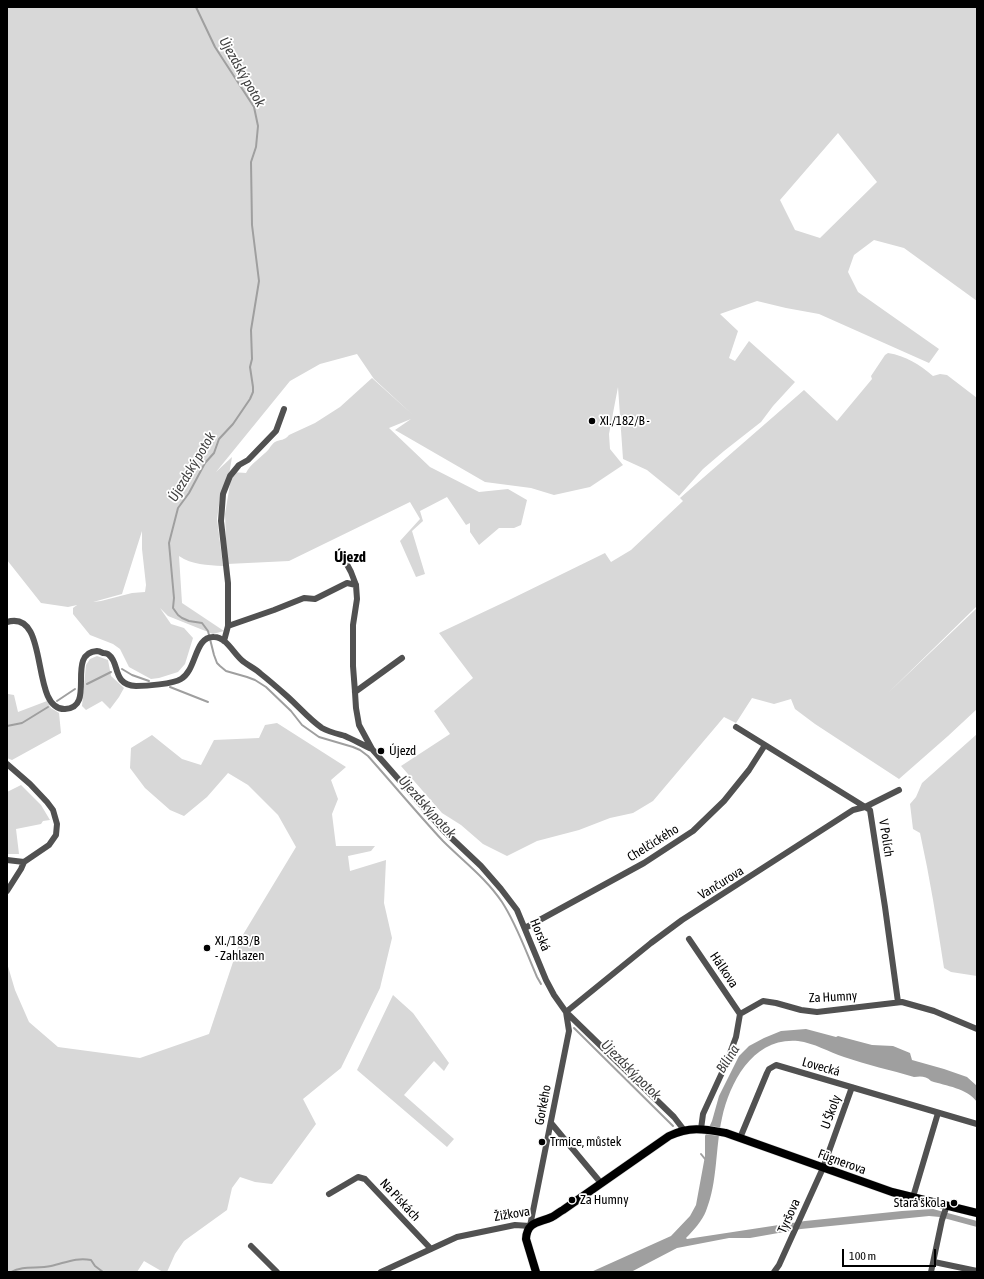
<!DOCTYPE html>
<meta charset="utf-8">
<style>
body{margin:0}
#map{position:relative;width:984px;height:1279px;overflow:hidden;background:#fff;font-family:"Asap Condensed",sans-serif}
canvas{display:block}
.frame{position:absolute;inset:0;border:8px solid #000;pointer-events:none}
.scale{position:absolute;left:842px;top:1249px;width:94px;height:18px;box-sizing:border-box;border:2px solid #000;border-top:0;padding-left:5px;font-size:12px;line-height:14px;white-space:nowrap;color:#000;-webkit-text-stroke:3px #fff;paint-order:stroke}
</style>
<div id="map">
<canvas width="984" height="1279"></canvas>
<div class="frame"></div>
<div class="scale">100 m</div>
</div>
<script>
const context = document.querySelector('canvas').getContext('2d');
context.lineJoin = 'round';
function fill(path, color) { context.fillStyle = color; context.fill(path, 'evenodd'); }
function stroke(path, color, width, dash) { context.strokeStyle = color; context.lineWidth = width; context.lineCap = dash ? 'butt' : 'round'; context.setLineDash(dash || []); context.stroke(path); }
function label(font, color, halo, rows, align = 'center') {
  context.font = font + ' "Asap Condensed",sans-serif'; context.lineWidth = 3.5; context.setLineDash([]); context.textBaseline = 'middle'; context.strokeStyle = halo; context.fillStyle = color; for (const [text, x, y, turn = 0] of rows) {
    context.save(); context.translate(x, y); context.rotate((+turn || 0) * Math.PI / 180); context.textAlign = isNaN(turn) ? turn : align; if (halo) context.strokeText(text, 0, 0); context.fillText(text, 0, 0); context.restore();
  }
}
fill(new Path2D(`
 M 7,7 L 977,7 L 977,301 L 904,248 L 874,240 L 854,255 L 848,272 L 858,292 L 939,349 L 929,363 L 819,314 L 786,308 L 757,301 L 720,314 L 738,331 L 729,358 L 735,361 L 749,341 L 795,382 L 773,406 L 761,422 L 724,451 L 703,469 L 679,496 L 647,470 L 623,459 L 618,387 L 609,434 L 610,449 L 623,465 L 590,487 L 554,495 L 531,488 L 485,482 L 395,430 L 411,419 L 389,428 L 430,467 L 479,492 L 508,489 L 527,500 L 521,525 L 514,528 L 499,528 L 479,545 L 470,532 L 470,523 L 466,525 L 447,497 L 420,511 L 423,521 L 412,531 L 425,574 L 416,577 L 400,541 L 420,519 L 410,502 L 289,561 L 227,564 L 225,514 L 232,472 L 246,473 C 250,464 262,457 269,449 C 270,447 273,443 275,442 C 281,439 284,441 289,435 L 315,423 L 340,407 L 372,378 L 413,415 L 374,379 L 357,354 L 320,364 L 290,381 L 216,472 L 232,457 L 229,475 L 220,498 L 217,519 L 223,566 C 207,565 192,565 179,556 L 182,603 L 224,631 L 213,634 L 168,616 L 160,608 L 171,624 L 184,628 L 193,638 L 185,664 L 178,672 L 159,678 L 151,679 L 129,667 L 120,649 L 113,644 L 90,635 L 73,614 L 73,608 L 77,605 L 68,607 L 41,603 L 7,560 ZM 838,133 L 877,182 L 820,238 L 795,230 L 780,200 ZM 142,531 L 142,549 L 146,585 L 145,592 L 132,593 L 101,601 L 93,602 L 122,594 Z
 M 888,353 C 906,356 919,364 933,376 L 940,374 L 947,375 L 977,398 L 977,606 L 888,693 L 977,608 L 977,709 L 948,736 L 899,779 L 815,724 L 795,709 L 791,699 L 774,704 L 752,698 L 736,723 L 724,717 L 653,801 L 633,813 L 610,818 L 579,830 L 537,841 L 507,856 L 483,844 L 461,825 L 442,813 L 401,766 L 450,734 L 434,711 L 473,678 L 439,633 L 509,600 L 605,553 L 611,562 L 631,550 L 683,501 L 680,498 L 804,390 L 837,421 L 872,379 L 871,376 L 885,355 Z
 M 97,656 L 108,660 L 111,676 L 124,688 L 119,697 L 110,709 L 102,701 L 86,710 L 82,706 L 86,665 L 90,659 Z
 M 8,694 L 14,695 L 18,712 L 47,701 L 51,708 L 59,713 L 61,733 L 12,760 L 7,758 L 7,697 Z
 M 277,723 L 346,767 L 331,780 L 338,799 L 332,814 L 336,846 L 375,846 L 371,851 L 348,856 L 350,871 L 386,860 L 384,903 L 392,938 L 380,988 L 341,1068 L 303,1099 L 316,1124 L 272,1184 L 255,1182 L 240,1177 L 232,1188 L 227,1210 L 184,1241 L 175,1254 L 167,1272 L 163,1272 L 144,1261 L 137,1272 L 7,1272 L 7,963 L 15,990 L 29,1022 L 58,1047 L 140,1058 L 209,1034 L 241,938 L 296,847 L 278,815 L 248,785 L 228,773 L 207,797 L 184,816 L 170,810 L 145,788 L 130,768 L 131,748 L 152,735 L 182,759 L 201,765 L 214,740 L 259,738 L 265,725 Z
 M 977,734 L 977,976 L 951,972 L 944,968 C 937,923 930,878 920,833 L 913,829 L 910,804 L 916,797 L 922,783 Z
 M 21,785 L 41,805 L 50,820 L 43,821 L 41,824 L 16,829 L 19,854 L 7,854 L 7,792 Z
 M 393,995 L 413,1013 L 449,1063 L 444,1071 L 434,1061 L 404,1095 L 454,1139 L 447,1147 L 357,1070 Z`), '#d8d8d8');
fill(new Path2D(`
 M 806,1029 L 836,1037 L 838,1036 L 872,1045 L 893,1046 L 910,1053 L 912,1060 L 944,1069 L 967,1077 L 977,1086 L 977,1102 C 967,1088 946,1086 931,1081 C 926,1076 921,1076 914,1077 C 891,1070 867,1065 844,1057 C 829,1052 814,1043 798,1041 C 754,1037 730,1081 722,1118 C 715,1149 718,1181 706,1211 C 702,1221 694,1230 686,1238 L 687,1239 L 805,1221 L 902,1211 L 933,1209 L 977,1221 L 977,1227 L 940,1217 L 929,1216 L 801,1229 L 750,1238 L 729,1238 L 677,1248 L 631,1272 L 591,1272 L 671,1236 L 690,1216 L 696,1205 L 705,1156 L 705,1136 L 712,1121 L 719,1096 L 739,1056 L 749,1046 L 764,1038 L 781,1031 Z`), '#9f9f9f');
stroke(new Path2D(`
 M 196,7 L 215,47 L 254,107 L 258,126 L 256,147 L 251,162 L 252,225 L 259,281 L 251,330 L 252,359 L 250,367 L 253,387 L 253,392 L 250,399 L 233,424 L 219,439 L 214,453 L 205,463 L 189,493 L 178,508 L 169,543 L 174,598 L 173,608 L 178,615 L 182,618 L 189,621 L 202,623 L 208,631 L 214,655 L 217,663 L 220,666 L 226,671 L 247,677 L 255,680 L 266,687 L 291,711 L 302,725 L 319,737 L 353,747 L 360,750 L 368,756 C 393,784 417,813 443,841 C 463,861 486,878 502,902 C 517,925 526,952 537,977 L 541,984
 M 122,669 L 132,675 L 149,681
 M 87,684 L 111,672
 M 170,687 L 208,702
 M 57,701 L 75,689
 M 7,726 L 22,723 L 48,707
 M 574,1028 L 673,1126
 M 701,1154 L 705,1159
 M 11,1272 C 23,1265 37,1269 51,1266 C 65,1263 76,1257 91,1260 L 95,1266 L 103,1272`), '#9f9f9f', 2);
const major = new Path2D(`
 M 536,1272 L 526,1239 C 527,1221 539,1223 552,1217 C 556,1215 559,1212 563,1210 L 669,1136 C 690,1126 704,1129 726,1133 L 892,1192 L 977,1213`);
stroke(major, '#dbdbdb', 9);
stroke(new Path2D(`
 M 342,555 L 351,572 L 356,585 L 357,599 L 353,625 L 353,666 L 355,692 L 356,708 L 359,725 L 372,749 L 444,831 L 481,866 L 501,889 L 517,910 L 546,980 L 554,995 L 566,1012 L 674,1117 L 684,1130
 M 7,622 C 51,609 29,710 65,709 C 97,708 65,653 97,651 C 99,651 101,652 103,653 C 105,653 107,653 109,655 C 120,663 112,685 136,686 C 146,686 173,684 181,679 C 197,670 194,636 214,637 C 227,637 234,655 244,662 C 249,666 256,669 261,674 C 270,681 279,689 288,697 C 299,707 310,720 322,728 C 329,732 338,734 345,736 C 354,740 363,745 372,749
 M 228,626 L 274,610 L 304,598 L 315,599 L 347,583 L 356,585
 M 224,641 L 228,626 L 228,583 L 221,521 L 223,494 L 230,476 L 239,465 L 248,460 L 276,431 L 284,409
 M 355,692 L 402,658
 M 736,727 L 870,810 L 885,907 L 898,1002
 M 7,764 L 30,784 L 47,802 L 53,810 L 57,824 L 56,835 L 49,845 L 24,862 L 21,869 L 7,891
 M 7,860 L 24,862
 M 525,928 L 644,863 L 693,831 L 724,801 L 749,770 L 765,745
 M 689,939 L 740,1014
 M 566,1012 L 651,943 L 682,920 L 853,810 L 865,807 L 899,790
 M 551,1123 L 601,1183
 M 701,1129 L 703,1114 L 726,1064 L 736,1037 L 740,1014 L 763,1001 L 776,1003 L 801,1010 L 817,1012 L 902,1002 L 934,1011 L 977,1029
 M 740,1138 L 767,1073 L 769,1069 L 776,1065 L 977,1124
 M 329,1194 L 358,1177 L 365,1179 L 431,1249
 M 913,1197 L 938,1113
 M 251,1246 L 277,1272
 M 934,1262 L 977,1271
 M 381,1272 L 457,1237 L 515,1225 L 530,1226 L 569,1031 L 566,1012
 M 774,1272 L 779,1265 L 823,1168 L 852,1087
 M 931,1272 L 942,1220 L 947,1205`), '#515151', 6);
stroke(major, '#000', 8);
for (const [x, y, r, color] of [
 [592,421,4,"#000"],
 [381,751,4,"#000"],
 [207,948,4,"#000"],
 [542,1142,4,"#000"],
 [572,1200,4,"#000"],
 [954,1203,4,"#000"]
]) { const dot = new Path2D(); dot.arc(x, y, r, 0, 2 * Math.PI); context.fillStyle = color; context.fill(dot); stroke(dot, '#fff', 1.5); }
label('13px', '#000', '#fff', [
 ["XI./182/B -",600,421],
 ["Újezd",389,751],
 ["XI./183/B",215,941],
 ["- Zahlazen",215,956],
 ["Trmice, můstek",550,1142],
 ["Za Humny",580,1200],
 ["Stará škola",946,1203,"right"]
], 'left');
label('13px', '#000', '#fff', [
 ["V Polích",886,838,81],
 ["Chelčického",653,843,-32],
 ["Vančurova",721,883,-32],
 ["Horská",540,935,68],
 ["Hálkova",724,970,56],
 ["Za Humny",833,997,-3],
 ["Lovecká",821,1067,16],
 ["Gorkého",543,1105,-79],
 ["U Školy",831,1112,-70],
 ["Fügnerova",842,1162,20],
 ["Na Pískách",400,1200,47],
 ["Žižkova",512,1214,-9],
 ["Tyršova",789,1216,-66]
]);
label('italic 14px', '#404040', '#fff', [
 ["Újezdský potok",242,72,60],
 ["Újezdský potok",192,467,-59],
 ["Újezdský potok",427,807,48],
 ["Bílina",728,1059,-57],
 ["Újezdský potok",631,1070,45]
]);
label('bold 15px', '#000', '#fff', [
 ["Újezd",350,557]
]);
</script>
